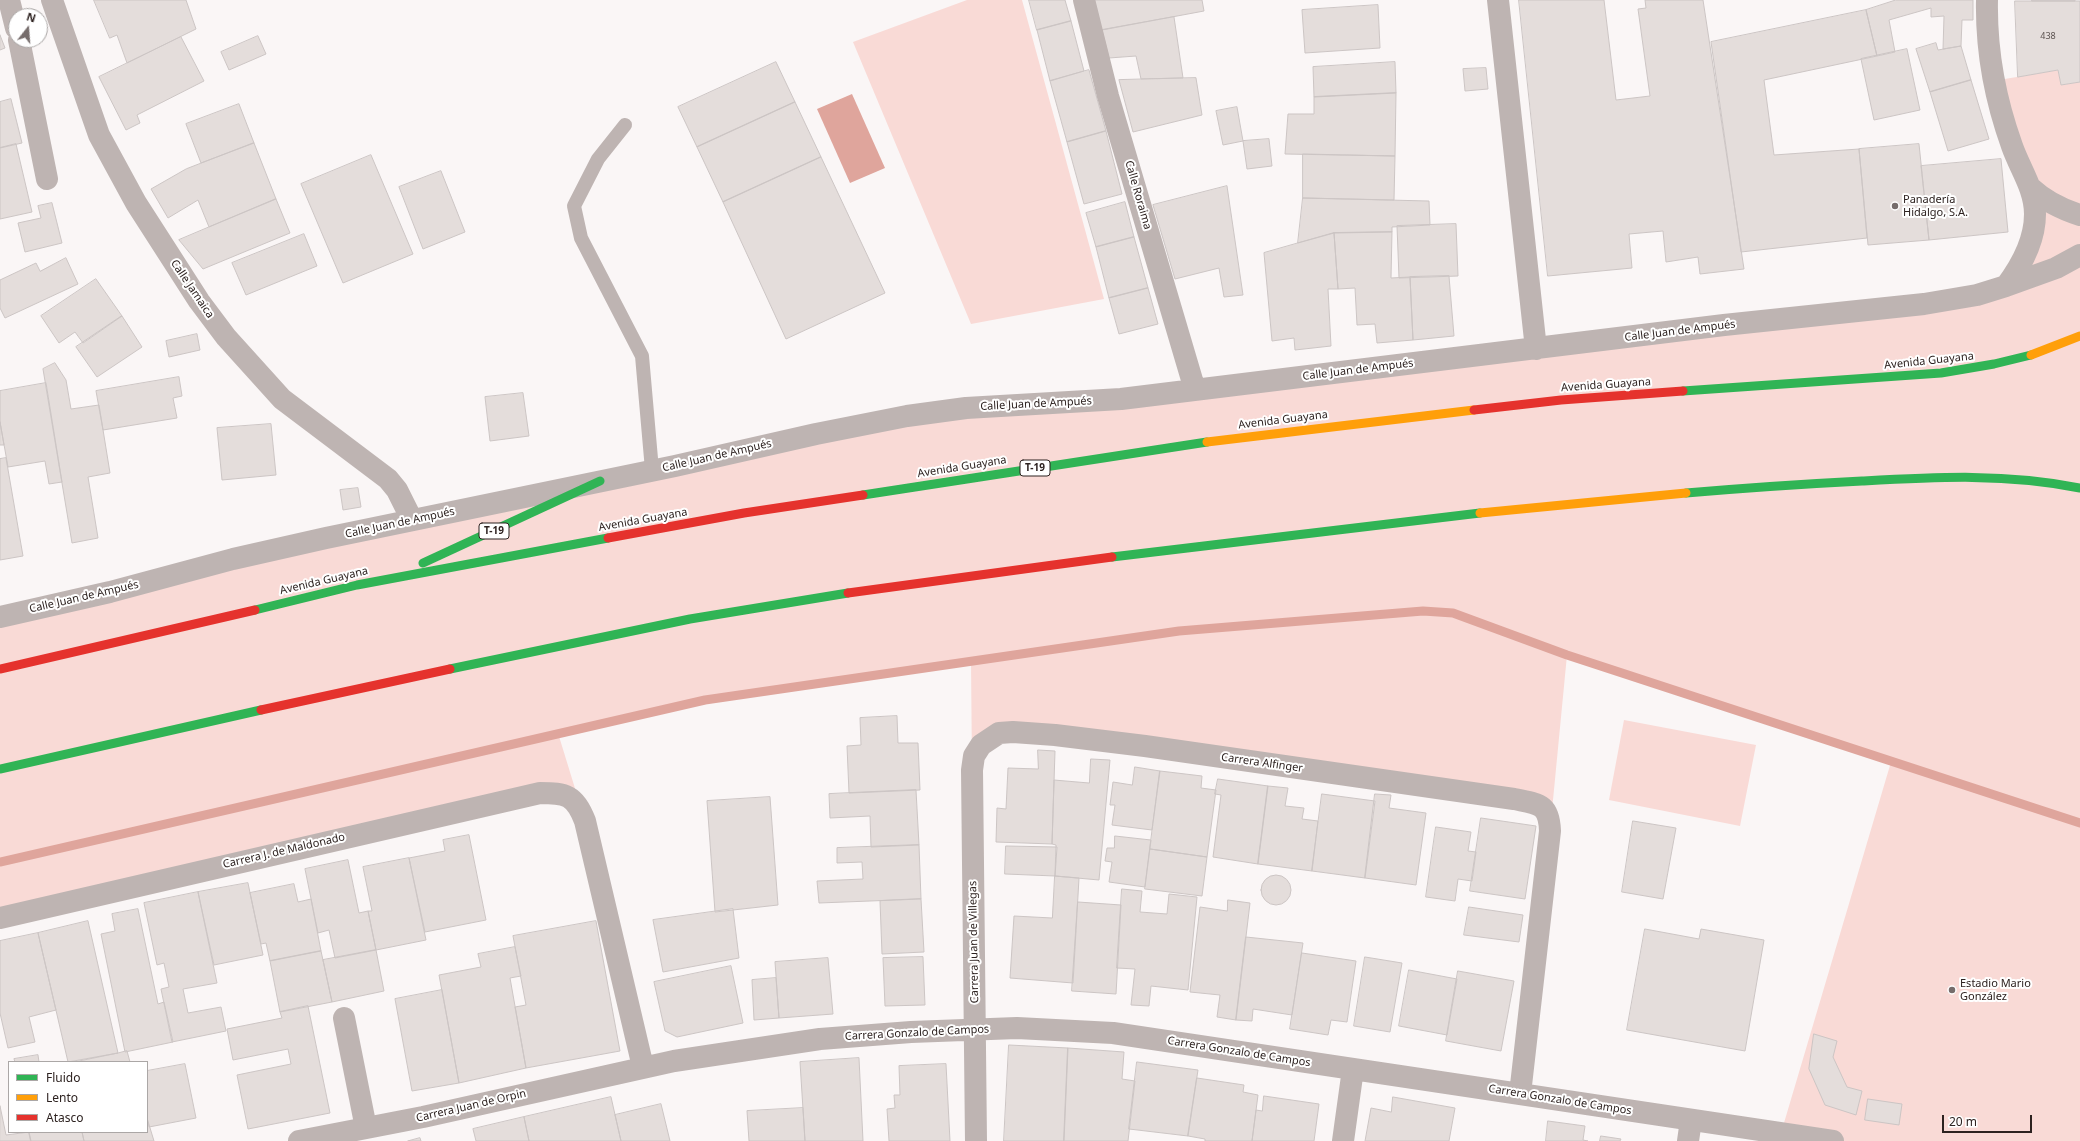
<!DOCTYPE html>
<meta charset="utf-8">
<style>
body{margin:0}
#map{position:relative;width:2080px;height:1141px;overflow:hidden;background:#faf6f6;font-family:"Noto Sans",sans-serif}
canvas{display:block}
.legend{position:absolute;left:8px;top:1061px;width:140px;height:72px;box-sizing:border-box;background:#fff;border:1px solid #aba7a6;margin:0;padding:5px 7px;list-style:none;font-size:12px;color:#2d2220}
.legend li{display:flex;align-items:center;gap:8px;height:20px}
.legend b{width:20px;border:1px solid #aba7a6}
.north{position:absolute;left:8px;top:8px;width:40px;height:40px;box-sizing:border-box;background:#fff;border:1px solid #aba7a6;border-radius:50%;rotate:17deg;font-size:11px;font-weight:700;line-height:16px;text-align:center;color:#2d2220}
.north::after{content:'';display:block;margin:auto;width:14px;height:18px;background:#756c6b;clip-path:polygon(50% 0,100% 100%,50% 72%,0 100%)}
.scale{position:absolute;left:1942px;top:1115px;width:90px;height:18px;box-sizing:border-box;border:2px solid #2d2220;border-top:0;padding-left:5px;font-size:12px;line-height:14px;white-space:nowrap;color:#2d2220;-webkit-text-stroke:3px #fff;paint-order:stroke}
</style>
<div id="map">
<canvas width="2080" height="1141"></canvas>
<ul class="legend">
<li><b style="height:5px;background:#30b455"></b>Fluido</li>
<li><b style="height:5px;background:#ff9f0a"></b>Lento</li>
<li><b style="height:5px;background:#e5322d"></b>Atasco</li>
</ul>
<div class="north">N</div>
<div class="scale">20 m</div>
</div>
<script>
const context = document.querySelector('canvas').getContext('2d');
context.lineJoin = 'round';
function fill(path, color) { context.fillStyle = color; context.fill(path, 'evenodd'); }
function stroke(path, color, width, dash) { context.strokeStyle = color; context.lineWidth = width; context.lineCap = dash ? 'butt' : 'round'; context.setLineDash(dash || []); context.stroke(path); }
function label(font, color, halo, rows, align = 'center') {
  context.font = font + ' "Noto Sans",sans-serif'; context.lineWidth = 4; context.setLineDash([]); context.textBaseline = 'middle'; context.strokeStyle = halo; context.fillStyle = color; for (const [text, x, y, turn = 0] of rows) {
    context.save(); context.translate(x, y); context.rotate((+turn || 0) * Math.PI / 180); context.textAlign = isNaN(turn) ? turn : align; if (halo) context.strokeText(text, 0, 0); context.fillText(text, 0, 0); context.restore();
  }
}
fill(new Path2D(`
 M 967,0 L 1022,0 L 1104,299 L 971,324 L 853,42 Z
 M 2058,70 L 2061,85 L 2080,82 L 2080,1141 L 1833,1141 L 1781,1133 L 1891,762 L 1567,655 L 1550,831 L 1545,809 L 999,733 L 972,770 L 971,661 L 705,700 L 558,733 L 585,821 L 568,797 L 0,918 L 0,617 L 816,434 L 2006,286 L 2032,232 L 1993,81 Z
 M 1624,720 L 1756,745 L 1740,826 L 1609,800 Z`), '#f9dad6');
fill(new Path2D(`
 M 852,94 L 885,168 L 850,183 L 817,109 Z`), '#dfa59c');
stroke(new Path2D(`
 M 0,862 L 705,700 L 1179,631 L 1423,611 L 1453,613 L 1567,655 L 2080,823`), '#dfa59c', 9);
const building = new Path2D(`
 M 94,0 L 186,0 L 196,29 L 127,63 L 117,35 L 110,38 Z
 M 1029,0 L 1065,0 L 1071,21 L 1037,30 Z
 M 1095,0 L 1202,0 L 1204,11 L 1102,30 Z
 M 1519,0 L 1604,0 L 1616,100 L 1650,96 L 1638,9 L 1646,8 L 1645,0 L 1703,0 L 1744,269 L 1700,274 L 1698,257 L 1666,262 L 1663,231 L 1629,234 L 1632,268 L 1548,276 Z
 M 1896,0 L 1973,0 L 1973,20 L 1962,20 L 1961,46 L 1943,49 L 1944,16 L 1931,17 L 1931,8 L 1889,20 L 1895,52 L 1877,56 L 1866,10 Z
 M 2032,0 L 2075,0 L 2075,1 L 2032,1 Z
 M 2015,1 L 2080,1 L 2080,82 L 2061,85 L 2058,70 L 2018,77 Z
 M 1378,5 L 1380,48 L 1305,53 L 1302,10 Z
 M 1866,10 L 1877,56 L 1764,80 L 1774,155 L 1859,149 L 1867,238 L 1741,252 L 1711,42 Z
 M 1174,17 L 1183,78 L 1141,79 L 1136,56 L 1109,58 L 1102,30 Z
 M 1071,21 L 1084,71 L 1050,81 L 1037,30 Z
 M 0,35 L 5,48 L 0,50 Z
 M 258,36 L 266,54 L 229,70 L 221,52 Z
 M 181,37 L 204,81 L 137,115 L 140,123 L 126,130 L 99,77 Z
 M 1936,43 L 1938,50 L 1961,46 L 1971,80 L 1930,92 L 1916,49 Z
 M 1907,49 L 1920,110 L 1874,120 L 1861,59 Z
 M 776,62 L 795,102 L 697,147 L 678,107 Z
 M 1395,62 L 1396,93 L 1314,97 L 1313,67 Z
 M 1486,68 L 1488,89 L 1465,91 L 1463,69 Z
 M 1089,70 L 1106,131 L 1067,142 L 1050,81 Z
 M 1196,78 L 1202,115 L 1133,132 L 1119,80 Z
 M 1971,80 L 1989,139 L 1948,151 L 1930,92 Z
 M 1396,93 L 1395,156 L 1285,154 L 1288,114 L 1314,114 L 1314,97 Z
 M 11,99 L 22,143 L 0,148 L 0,102 Z
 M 795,102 L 821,157 L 723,202 L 697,147 Z
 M 239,104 L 254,143 L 201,163 L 186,124 Z
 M 1237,107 L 1243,141 L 1223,145 L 1216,111 Z
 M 1106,131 L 1122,194 L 1084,204 L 1067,142 Z
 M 1269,139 L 1272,166 L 1247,169 L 1243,141 Z
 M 254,143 L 276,199 L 209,227 L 198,200 L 168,218 L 151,189 L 186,169 Z
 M 16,144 L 32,212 L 0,219 L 0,148 Z
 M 1919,144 L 1929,240 L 1868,245 L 1859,149 Z
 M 1303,154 L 1395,156 L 1394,200 L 1303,198 Z
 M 371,155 L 413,254 L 343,283 L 301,184 Z
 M 821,157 L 885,293 L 786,339 L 723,202 Z
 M 2001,159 L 2008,232 L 1929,240 L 1921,166 Z
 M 441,171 L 465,232 L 423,249 L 399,187 Z
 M 1227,186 L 1243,295 L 1224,297 L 1219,268 L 1175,279 L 1153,205 Z
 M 1303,198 L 1429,201 L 1430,225 L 1392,227 L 1392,232 L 1334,233 L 1298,243 Z
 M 276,199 L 290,233 L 203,269 L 179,240 Z
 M 1125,202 L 1134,237 L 1096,247 L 1086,213 Z
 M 52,203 L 62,243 L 25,252 L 18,223 L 41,218 L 38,206 Z
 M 1456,224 L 1458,276 L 1399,278 L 1397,226 Z
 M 1392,232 L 1391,278 L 1410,277 L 1413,340 L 1377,343 L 1375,324 L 1357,325 L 1355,288 L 1338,289 L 1334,233 Z
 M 1334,233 L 1338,289 L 1328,289 L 1331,346 L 1295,350 L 1294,338 L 1272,341 L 1264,253 Z
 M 304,234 L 317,266 L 246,295 L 232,263 Z
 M 1134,237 L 1148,288 L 1109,298 L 1096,247 Z
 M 66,258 L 78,284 L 5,318 L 0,308 L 0,280 L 36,263 L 40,271 Z
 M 1449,276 L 1454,336 L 1413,340 L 1410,277 Z
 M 96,279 L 122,316 L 83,343 L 75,332 L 59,343 L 41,316 Z
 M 1148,288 L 1158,324 L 1119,334 L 1109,298 Z
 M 122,316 L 142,347 L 97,377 L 76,347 Z
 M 197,334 L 200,350 L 169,357 L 166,341 Z
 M 55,363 L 66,380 L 71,409 L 99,405 L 110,473 L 88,477 L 98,538 L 72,543 L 43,369 Z
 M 179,377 L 182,396 L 173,398 L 177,418 L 103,430 L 96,391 Z
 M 46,383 L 62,482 L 49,484 L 45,461 L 8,467 L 0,422 L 0,391 Z
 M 523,393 L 529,436 L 490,441 L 485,397 Z
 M 0,422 L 4,445 L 0,445 Z
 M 271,424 L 276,475 L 222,480 L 217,428 Z
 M 6,458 L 23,556 L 0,560 L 0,459 Z
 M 358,488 L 361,507 L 343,510 L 340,490 Z
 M 897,716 L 898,743 L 918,743 L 920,790 L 849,793 L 847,746 L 861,745 L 860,718 Z
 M 1038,750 L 1055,751 L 1052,844 L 996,842 L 997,808 L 1006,809 L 1008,768 L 1038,769 Z
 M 1091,759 L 1110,760 L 1099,880 L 1055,876 L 1056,845 L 1052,844 L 1054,780 L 1089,783 Z
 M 1135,767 L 1160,771 L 1152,830 L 1112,825 L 1115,805 L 1110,805 L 1113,782 L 1132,785 Z
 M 1160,771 L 1202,776 L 1201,788 L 1216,790 L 1207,857 L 1150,849 Z
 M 1218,779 L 1268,786 L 1258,864 L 1213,857 L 1221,795 L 1215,794 Z
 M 1268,786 L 1288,788 L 1285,806 L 1304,808 L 1302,819 L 1318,821 L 1312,871 L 1258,864 Z
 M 916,790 L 919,845 L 871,847 L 870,816 L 830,818 L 829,794 Z
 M 1322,794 L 1375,801 L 1365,878 L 1312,871 Z
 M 1375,794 L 1391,795 L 1389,808 L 1426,813 L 1416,885 L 1365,878 Z
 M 770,797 L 778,905 L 715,912 L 707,801 Z
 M 1481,818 L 1536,826 L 1525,899 L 1470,891 Z
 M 1633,821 L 1676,828 L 1663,899 L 1622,892 Z
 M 1436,827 L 1471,832 L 1468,851 L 1476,852 L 1472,881 L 1458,879 L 1455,901 L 1426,897 Z
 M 469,835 L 486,920 L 425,932 L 409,858 L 445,851 L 443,840 Z
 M 1115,836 L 1151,840 L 1145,887 L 1109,882 L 1112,862 L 1105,861 L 1107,848 L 1114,848 Z
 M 919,845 L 921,899 L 819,903 L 817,881 L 863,879 L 862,862 L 837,863 L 837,848 Z
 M 1006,846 L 1057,847 L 1055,876 L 1005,874 Z
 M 1150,849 L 1207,857 L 1202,896 L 1145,889 Z
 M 409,858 L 426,940 L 376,950 L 368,911 L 372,911 L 363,867 Z
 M 348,860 L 359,913 L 368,911 L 376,950 L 335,958 L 329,930 L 318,933 L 305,869 Z
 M1261 890a15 15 0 1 1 30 0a15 15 0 1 1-30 0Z
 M 1055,876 L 1079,878 L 1073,983 L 1010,978 L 1014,916 L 1052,918 Z
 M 248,883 L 263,955 L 214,965 L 198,892 Z
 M 294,884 L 298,902 L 311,899 L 321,951 L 270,961 L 266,943 L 261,944 L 250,893 Z
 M 1122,889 L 1142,891 L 1140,912 L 1167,914 L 1169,894 L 1197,897 L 1188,990 L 1151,986 L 1149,1006 L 1131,1005 L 1135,969 L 1117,968 Z
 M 198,892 L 217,983 L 183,989 L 188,1013 L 221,1007 L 226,1031 L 172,1042 L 161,989 L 169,987 L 164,963 L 157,965 L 144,903 Z
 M 921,899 L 924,952 L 882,954 L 880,901 Z
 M 1228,900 L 1250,903 L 1236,1020 L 1217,1017 L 1220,995 L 1190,992 L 1200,907 L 1227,911 Z
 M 1078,902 L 1121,905 L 1116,994 L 1072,991 Z
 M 1469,907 L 1523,915 L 1519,942 L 1464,935 Z
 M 138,909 L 158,1004 L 164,1002 L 173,1042 L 125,1052 L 101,934 L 115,931 L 112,914 Z
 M 733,909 L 739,958 L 663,972 L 653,920 Z
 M 88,921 L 118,1053 L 68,1062 L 38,933 Z
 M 596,921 L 620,1051 L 526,1068 L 515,1007 L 526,1005 L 513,936 Z
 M 1645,929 L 1699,939 L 1701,929 L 1764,940 L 1745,1051 L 1627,1030 Z
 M 38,933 L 56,1010 L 29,1017 L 35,1042 L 8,1048 L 0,1013 L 0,941 Z
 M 1246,937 L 1303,943 L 1292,1015 L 1253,1009 L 1252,1021 L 1236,1020 Z
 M 515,947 L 521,976 L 510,978 L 526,1068 L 459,1083 L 439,975 L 481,967 L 478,954 Z
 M 376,950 L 384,991 L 332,1002 L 323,960 Z
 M 321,951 L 332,1002 L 280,1012 L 270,961 Z
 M 1302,953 L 1356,961 L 1347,1022 L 1331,1020 L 1328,1035 L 1290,1029 Z
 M 923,957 L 925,1005 L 885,1006 L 883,958 Z
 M 1365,957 L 1402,963 L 1390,1032 L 1354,1026 Z
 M 828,958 L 833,1014 L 779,1018 L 775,962 Z
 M 731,966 L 743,1023 L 677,1037 L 665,1031 L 654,982 Z
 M 1409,970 L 1457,979 L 1447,1035 L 1399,1026 Z
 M 1458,971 L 1514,981 L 1501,1051 L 1446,1041 Z
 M 776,978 L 779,1018 L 754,1020 L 752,980 Z
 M 442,990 L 459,1083 L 412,1091 L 395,999 Z
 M 308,1006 L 330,1113 L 248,1129 L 237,1075 L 291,1064 L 288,1049 L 233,1060 L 227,1029 L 282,1018 L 280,1012 Z
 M 1814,1034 L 1837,1041 L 1833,1057 L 1847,1087 L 1862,1091 L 1856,1115 L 1825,1105 L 1809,1069 Z
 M 1009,1045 L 1068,1048 L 1064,1141 L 1004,1141 Z
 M 1068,1048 L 1124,1052 L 1122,1079 L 1135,1081 L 1128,1141 L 1064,1141 Z
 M 127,1051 L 130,1062 L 74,1062 L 118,1053 Z
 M 38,1055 L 39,1062 L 15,1062 L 14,1059 Z
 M 859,1058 L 863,1141 L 805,1141 L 800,1062 Z
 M 1137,1062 L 1198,1070 L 1188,1136 L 1129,1129 Z
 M 185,1064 L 196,1118 L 149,1127 L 147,1118 L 147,1071 Z
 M 946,1064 L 950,1141 L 889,1141 L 887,1109 L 895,1108 L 894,1095 L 900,1095 L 899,1066 Z
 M 1197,1078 L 1244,1085 L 1243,1092 L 1258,1095 L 1252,1141 L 1205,1141 L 1205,1139 L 1188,1136 Z
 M 1264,1096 L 1319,1104 L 1314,1141 L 1252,1141 L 1256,1110 L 1262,1111 Z
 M 611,1097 L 621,1141 L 529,1141 L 524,1117 Z
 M 1393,1097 L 1455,1108 L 1449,1141 L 1365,1141 L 1371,1108 L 1391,1112 Z
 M 1868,1099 L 1902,1104 L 1899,1125 L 1865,1120 Z
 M 661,1104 L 670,1141 L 621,1141 L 615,1115 Z
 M 0,1106 L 6,1135 L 29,1132 L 31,1141 L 0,1141 Z
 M 803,1108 L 805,1141 L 749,1141 L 747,1111 Z
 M 524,1117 L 529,1141 L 476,1141 L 473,1129 Z
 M 147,1118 L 154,1141 L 84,1141 L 82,1132 L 147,1132 Z
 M 1548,1121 L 1585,1126 L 1583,1140 L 1588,1141 L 1546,1141 Z
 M 29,1132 L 82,1132 L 84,1141 L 31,1141 Z
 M 1601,1136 L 1621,1139 L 1620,1141 L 1600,1141 Z
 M 420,1138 L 421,1141 L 408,1141 Z`);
fill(building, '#e4dddb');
stroke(building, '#ccc5c4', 1);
stroke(new Path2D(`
 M 625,125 L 598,159 L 574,206 L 581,238 L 642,356 L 652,470`), '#beb4b2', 14);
stroke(new Path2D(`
 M 9,0 L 16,28
 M 52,0 L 99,135 L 136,203 L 199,301 L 226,337 L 282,399 L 388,479 L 397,490 L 412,520
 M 1084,0 L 1108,96 L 1195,390
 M 1498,0 L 1536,349
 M 1987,0 C 1986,50 1995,99 2012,146 C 2020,169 2035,189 2035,214 C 2035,240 2021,266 2006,286
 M 19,40 L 47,179
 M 2031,188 C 2045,201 2061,209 2080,215
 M 0,617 L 110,592 L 233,559 L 326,538 L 675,466 L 816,434 L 907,416 L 966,408 L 1121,399 L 1724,325 L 1924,304 L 1977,295 L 2006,286 L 2056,268 L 2080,255
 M 0,918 L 540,793 C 566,793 575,795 585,821 L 643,1067
 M 344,1018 L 366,1128
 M 299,1141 L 423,1117 L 674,1061 L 820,1039 L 911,1032 L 1017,1028 L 1113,1033 L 1833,1141
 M 976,1141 L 972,770 L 974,756 L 981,745 L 999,733 L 1013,732 L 1055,735 L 1145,746 L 1514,799 C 1538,804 1549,803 1550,831 L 1520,1094
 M 1343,1141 L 1353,1069
 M 1688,1141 L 1691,1120`), '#beb4b2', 22);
stroke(new Path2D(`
 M 1683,391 L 1941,373 L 1994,364 L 2031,355
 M 1686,493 C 1745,488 1803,484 1862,481 C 1936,477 2007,473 2080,488
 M 863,495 L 1207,442
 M 1112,557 L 1480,513
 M 423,563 L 600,481
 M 255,610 L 357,585 L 608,538
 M 450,669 L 690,619 L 848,593
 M 0,769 L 261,710`), '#30b455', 9);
stroke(new Path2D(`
 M 2031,355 L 2080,336
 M 1207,442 L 1474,410
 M 1480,513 L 1686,493`), '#ff9f0a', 9);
stroke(new Path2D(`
 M 1474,410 L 1561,400 L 1683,391
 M 608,538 L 744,513 L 863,495
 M 848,593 L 1112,557
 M 0,669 L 255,610
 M 261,710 L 450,669`), '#e5322d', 9);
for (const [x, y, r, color] of [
 [1895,206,4,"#756c6b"],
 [1952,990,4,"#756c6b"]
]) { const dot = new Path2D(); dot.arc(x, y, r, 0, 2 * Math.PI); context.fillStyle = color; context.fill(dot); stroke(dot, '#fff', 1.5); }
label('9px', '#5c5250', null, [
 ["438",2048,36]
]);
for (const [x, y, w] of [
 [1035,468,30],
 [494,531,30]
]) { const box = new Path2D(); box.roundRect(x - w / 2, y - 8, w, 16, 3); context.fillStyle = '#fff'; context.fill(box); stroke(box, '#2d2220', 1); }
label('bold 10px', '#2d2220', null, [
 ["T-19",1035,468],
 ["T-19",494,531]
]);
label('11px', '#2d2220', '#fff', [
 ["Calle Roraima",1138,195,74],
 ["Calle Jamaica",192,289,56],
 ["Calle Juan de Ampués",1680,331,-7],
 ["Avenida Guayana",1929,361,-6],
 ["Calle Juan de Ampués",1358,370,-7],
 ["Avenida Guayana",1606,385,-4],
 ["Calle Juan de Ampués",1036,404,-3],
 ["Avenida Guayana",1283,420,-7],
 ["Calle Juan de Ampués",717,456,-13],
 ["Avenida Guayana",962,467,-9],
 ["Avenida Guayana",643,520,-10],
 ["Calle Juan de Ampués",400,523,-12],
 ["Avenida Guayana",324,581,-13],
 ["Calle Juan de Ampués",84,597,-13],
 ["Carrera Alfinger",1262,763,8],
 ["Carrera J. de Maldonado",284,851,-13],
 ["Carrera Juan de Villegas",974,942,-91],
 ["Carrera Gonzalo de Campos",917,1033,-3],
 ["Carrera Gonzalo de Campos",1239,1052,9],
 ["Carrera Gonzalo de Campos",1560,1100,9],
 ["Carrera Juan de Orpin",471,1106,-13]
]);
label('11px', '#2d2220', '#fff', [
 ["Panadería",1903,200],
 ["Hidalgo, S.A.",1903,213],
 ["Estadio Mario",1960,984],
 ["González",1960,997]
], 'left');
</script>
